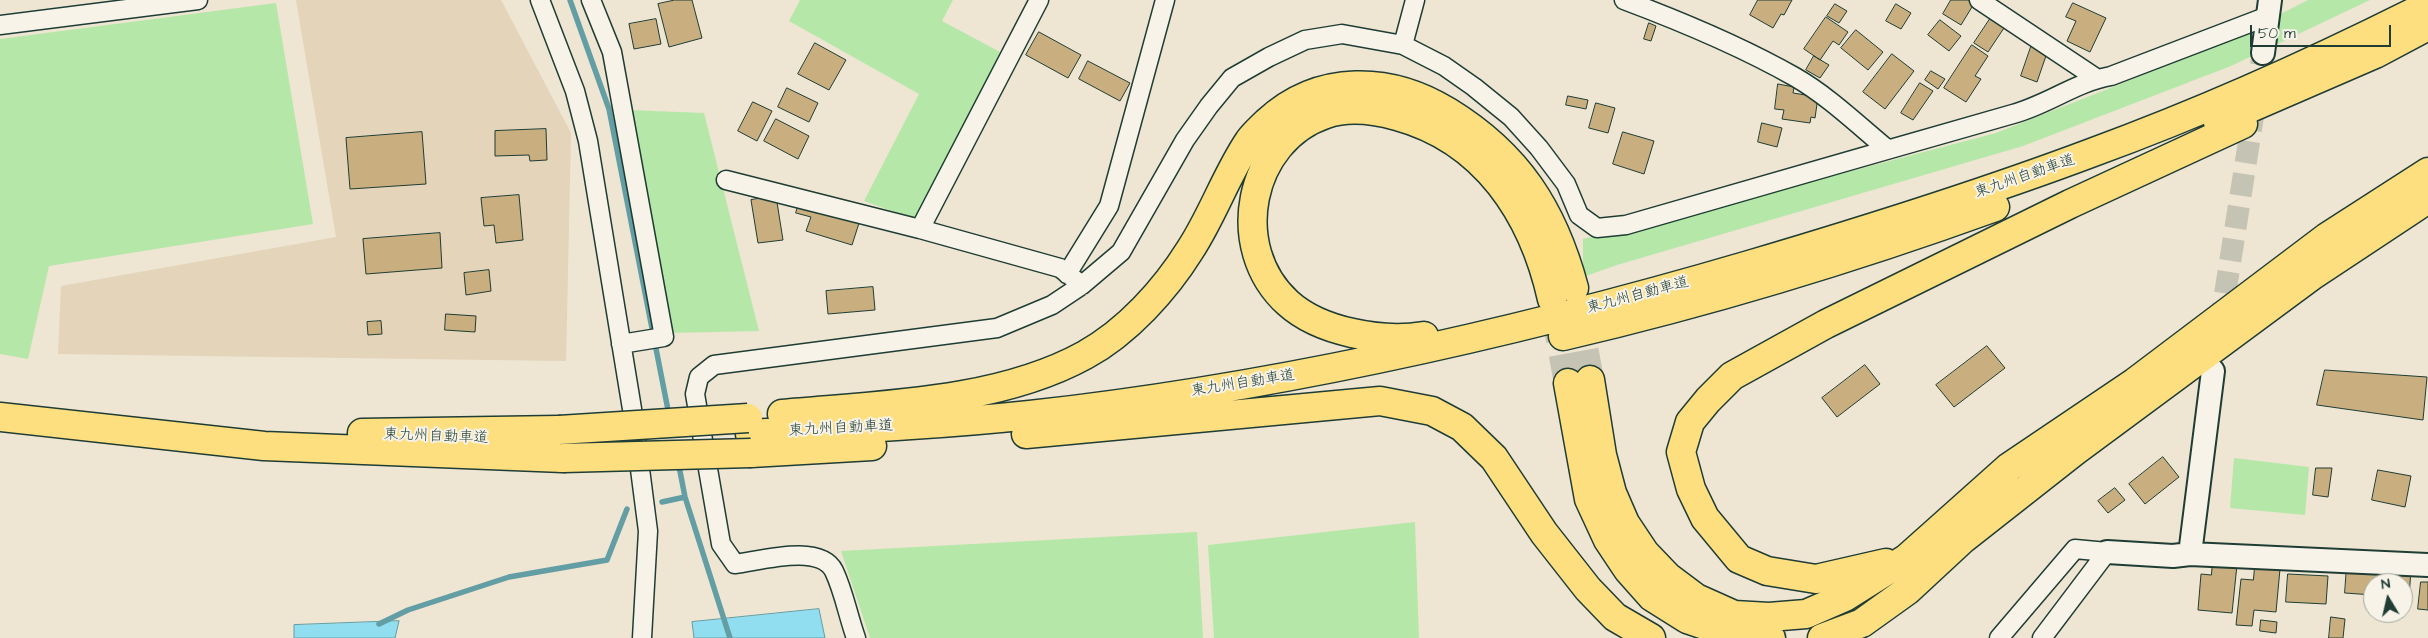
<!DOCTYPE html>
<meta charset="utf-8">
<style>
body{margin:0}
#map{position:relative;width:2428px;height:638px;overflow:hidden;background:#eee5d3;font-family:"Architects Daughter",sans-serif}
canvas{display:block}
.north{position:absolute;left:2363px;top:573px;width:50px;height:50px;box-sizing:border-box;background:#f7f3e8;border:1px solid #a1aaa0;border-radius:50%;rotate:351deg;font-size:14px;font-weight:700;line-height:20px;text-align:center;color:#1f3d34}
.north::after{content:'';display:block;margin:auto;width:18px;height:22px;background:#1f3d34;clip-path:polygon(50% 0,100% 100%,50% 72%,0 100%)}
.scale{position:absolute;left:2250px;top:25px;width:141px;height:22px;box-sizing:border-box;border:2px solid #1f3d34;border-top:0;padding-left:6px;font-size:15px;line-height:18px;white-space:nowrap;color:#1f3d34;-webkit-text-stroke:4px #f7f3e8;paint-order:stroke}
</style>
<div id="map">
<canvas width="2428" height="638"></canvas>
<div class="north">N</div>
<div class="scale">50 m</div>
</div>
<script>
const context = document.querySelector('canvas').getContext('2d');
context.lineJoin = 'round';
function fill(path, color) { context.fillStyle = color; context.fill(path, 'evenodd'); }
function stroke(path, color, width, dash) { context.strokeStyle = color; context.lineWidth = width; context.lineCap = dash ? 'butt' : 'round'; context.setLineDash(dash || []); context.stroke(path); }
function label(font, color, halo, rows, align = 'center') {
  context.font = font + ' "Architects Daughter","Klee One",sans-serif'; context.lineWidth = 4; context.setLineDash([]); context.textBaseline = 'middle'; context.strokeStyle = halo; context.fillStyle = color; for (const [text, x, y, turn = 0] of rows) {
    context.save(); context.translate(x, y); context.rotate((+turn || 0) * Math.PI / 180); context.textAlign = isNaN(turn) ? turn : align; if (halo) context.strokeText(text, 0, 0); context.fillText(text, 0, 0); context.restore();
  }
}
fill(new Path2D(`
 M 296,0 L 501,0 L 571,133 L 566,361 L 58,354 L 61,286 L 336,237 Z`), '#e3d4ba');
fill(new Path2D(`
 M 800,0 L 953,0 L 942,21 L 1000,52 L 917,220 L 864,201 L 919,94 L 789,21 Z
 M 2308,0 L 2370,0 L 2231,66 L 2023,146 L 1617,265 L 1583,277 L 1583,239 L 1741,200 L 1996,133 L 2222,44 Z
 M 276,3 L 313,224 L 49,266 L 28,359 L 0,354 L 0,39 Z
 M 629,110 L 704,113 L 759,331 L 670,333 Z
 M 2234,458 L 2309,467 L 2305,515 L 2230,508 Z
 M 1415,522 L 1419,638 L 1214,638 L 1208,545 Z
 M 1197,532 L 1203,638 L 870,638 L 841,551 Z`), '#b5e8a8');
const water = new Path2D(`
 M 819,609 L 825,638 L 694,638 L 692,622 Z
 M 399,621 L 395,638 L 294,638 L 294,625 Z`);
fill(water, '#90deef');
stroke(water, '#639ea4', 1);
stroke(new Path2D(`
 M 570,0 L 609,109 L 669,415
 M 678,461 L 685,497 L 730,638
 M 662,502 L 685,497
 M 379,624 L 408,610 L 509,577 L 607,560 L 627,509`), '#639ea4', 5.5);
const building = new Path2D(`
 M 675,0 L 692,0 L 702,38 L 669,47 L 658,4 Z
 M 1758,0 L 1792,0 L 1784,15 L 1781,14 L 1773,28 L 1750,15 Z
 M 1951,0 L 1971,0 L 1975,2 L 1961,25 L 1943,14 Z
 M 2073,3 L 2106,18 L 2090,52 L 2067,41 L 2076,21 L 2066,17 Z
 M 1835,4 L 1847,11 L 1839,23 L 1827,16 Z
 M 1896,4 L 1911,13 L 1901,29 L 1886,21 Z
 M 1992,16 L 2006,25 L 1988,52 L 1974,43 Z
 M 1826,17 L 1848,32 L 1839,45 L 1833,41 L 1820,60 L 1804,49 Z
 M 656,19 L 661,44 L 634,49 L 629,24 Z
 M 1940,20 L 1961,36 L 1949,51 L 1928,35 Z
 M 1649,23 L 1656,26 L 1651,41 L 1644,39 Z
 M 1856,30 L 1883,52 L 1868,70 L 1841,48 Z
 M 1039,32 L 1081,55 L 1068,78 L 1026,55 Z
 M 815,43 L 846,60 L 829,90 L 798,74 Z
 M 2032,44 L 2048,50 L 2037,82 L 2021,76 Z
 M 1972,45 L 1988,56 L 1975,76 L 1981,79 L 1966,102 L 1944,88 Z
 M 1892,54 L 1914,71 L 1885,109 L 1863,92 Z
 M 1814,56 L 1829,65 L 1820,78 L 1806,70 Z
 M 1088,61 L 1130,83 L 1120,101 L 1079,79 Z
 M 1931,71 L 1945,79 L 1938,89 L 1925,80 Z
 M 1920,83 L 1933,91 L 1913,120 L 1901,113 Z
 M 1778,84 L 1794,87 L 1793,93 L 1818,97 L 1815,118 L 1811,117 L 1810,123 L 1782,119 L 1784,110 L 1775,109 Z
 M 787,88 L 818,103 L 809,122 L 778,107 Z
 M 1568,96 L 1588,100 L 1586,109 L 1566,105 Z
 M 753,102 L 772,111 L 757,141 L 738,131 Z
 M 1596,103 L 1615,108 L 1608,133 L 1589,128 Z
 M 776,119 L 809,136 L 798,159 L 764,141 Z
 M 1762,123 L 1782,128 L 1777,147 L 1758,142 Z
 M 546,129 L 547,160 L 530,161 L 529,155 L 495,156 L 495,131 Z
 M 422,132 L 426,184 L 350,189 L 346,138 Z
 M 1623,132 L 1654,141 L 1644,174 L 1613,164 Z
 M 519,195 L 523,240 L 496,243 L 494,225 L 484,226 L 481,198 Z
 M 776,196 L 783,240 L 758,243 L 751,200 Z
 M 799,203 L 860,220 L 852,245 L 806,231 L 811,217 L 796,213 Z
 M 440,233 L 442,268 L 366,274 L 363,239 Z
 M 489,270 L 491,291 L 466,295 L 464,273 Z
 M 873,287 L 875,310 L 828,314 L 826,291 Z
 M 446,314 L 476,316 L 475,332 L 445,330 Z
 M 381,321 L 382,334 L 368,335 L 367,322 Z
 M 1987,346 L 2005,368 L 1954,407 L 1936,385 Z
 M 1865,365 L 1880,384 L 1837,417 L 1822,398 Z
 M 2325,370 L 2427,377 L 2423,420 L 2317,405 Z
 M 2163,457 L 2179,477 L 2145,504 L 2129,484 Z
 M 2316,468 L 2332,468 L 2328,497 L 2313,495 Z
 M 2378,470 L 2411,476 L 2405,507 L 2372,500 Z
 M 2115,488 L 2125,500 L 2108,513 L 2098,501 Z
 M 2213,562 L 2237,565 L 2232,613 L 2198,610 L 2201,574 L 2211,575 Z
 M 2347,565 L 2411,570 L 2409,597 L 2403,597 L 2403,583 L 2373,583 L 2373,595 L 2345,593 Z
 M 2255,567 L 2280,569 L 2276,612 L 2254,610 L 2252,626 L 2236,625 L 2241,579 L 2253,580 Z
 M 2288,574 L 2328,576 L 2326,604 L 2286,602 Z
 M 2421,582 L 2428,582 L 2428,610 L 2418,609 Z
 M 2331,617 L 2345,619 L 2343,638 L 2329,638 Z
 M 2261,620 L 2277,622 L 2276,633 L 2260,631 Z`);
fill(building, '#c9ae7f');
stroke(building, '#1f3d34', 1);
stroke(new Path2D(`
 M 2220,326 L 2263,53`), '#c5c3b3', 22, [22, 11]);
stroke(new Path2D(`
 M 1577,309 L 1590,380
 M 1555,313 L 1568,383`), '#c5c3b3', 28, [28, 14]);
const minor = new Path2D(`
 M 540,0 L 575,91 L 588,141 L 633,415 L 648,531 L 642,638
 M 591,0 L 612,52 L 664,337 L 621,344
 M 1624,0 C 1680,21 1744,48 1795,77 C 1828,96 1857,124 1886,148
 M 1979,0 L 2096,78
 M 0,25 L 198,0
 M 1403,45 L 1415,0
 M 726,180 L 920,229 L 1060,268 L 1082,285
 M 920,229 L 1039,0
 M 1067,274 L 1109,206 L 1165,0
 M 856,638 C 848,616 844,592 834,571 C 820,543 760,561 735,564 L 721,544 L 695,394 L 699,377 L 714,365 L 997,328 L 1052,305 L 1082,285 L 1121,252 L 1185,140 L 1209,106 L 1232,78 L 1269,57 L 1305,40 L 1342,34 L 1403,45 L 1444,66 L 1474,87 L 1511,117 L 1539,148 L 1566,184 L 1579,215 L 1597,228 L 1626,225 C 1755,187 1884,151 2013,114 C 2047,105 2076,82 2111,76 L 2268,16
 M 1999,638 L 2075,549 L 2107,552
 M 2042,638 L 2107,552`);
const tertiary = new Path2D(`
 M 2263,53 L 2270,0
 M 2107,552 L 2173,556 L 2190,554 L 2428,565
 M 2190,554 L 2213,371`);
const motorway = new Path2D(`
 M 2218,122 L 2375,54 L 2428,26
 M 1424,336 C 1382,343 1320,332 1288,303 C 1227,248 1248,140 1326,114 C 1349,106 1375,110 1397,116 C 1485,140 1533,214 1552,299
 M 1563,336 C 1709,302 1854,258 1995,207
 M 1590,380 L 1602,455 L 1612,493 L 1625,523 L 1645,553 L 1668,577 L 1696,598 L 1734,615 L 1769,617 L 1806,614 L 1845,597 L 1907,558 L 2009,467 L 2135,382 L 2327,237 L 2428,172
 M 1568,383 L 1589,499 L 1608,540 L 1628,570 L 1652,597 L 1687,619 L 1731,634 L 1771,638
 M 782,414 C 880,405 998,403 1085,355 C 1127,332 1165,290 1190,250 C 1213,215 1226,175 1249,141 C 1254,134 1261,128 1267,122 C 1319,74 1390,76 1448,112 C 1518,155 1553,210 1574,288
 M 0,417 L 264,446 L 563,458
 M 362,433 L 559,430
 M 750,434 C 843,429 937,425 1030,415 C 1274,388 1514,334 1749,265 C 1864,231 1979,195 2091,153 C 2206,111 2319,60 2428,5
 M 1026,434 L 1380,401 L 1432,411 L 1462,427 L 1494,458 L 1544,533 L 1588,589 L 1615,617 L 1651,638
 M 751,453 L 872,446
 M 1886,563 L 1816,579 L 1767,571 L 1739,559 L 1705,518 L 1691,489 L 1681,452 L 1690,422 L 1708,400 L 1732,376 L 1826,324 L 2070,204 L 2243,124
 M 1822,638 L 1862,623 L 1908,590 L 1963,539 L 2075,451 L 2313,275 L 2428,199`);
stroke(minor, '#1f3d34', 21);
stroke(tertiary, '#1f3d34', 26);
stroke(motorway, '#1f3d34', 31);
stroke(minor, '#f7f3e8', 18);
stroke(tertiary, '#f7f3e8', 22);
stroke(motorway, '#fedf80', 28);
const motorwayBridge = new Path2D(`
 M 559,430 L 748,418
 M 563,458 L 751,453`);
stroke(motorwayBridge, '#1f3d34', 31, []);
stroke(motorwayBridge, '#fedf80', 28);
label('15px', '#1f3d34', '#f7f3e8', [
 ["東九州自動車道",2025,177,-19],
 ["東九州自動車道",1638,296,-15],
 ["東九州自動車道",1243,384,-9],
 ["東九州自動車道",841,429,-3],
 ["東九州自動車道",436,437,2]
]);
</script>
